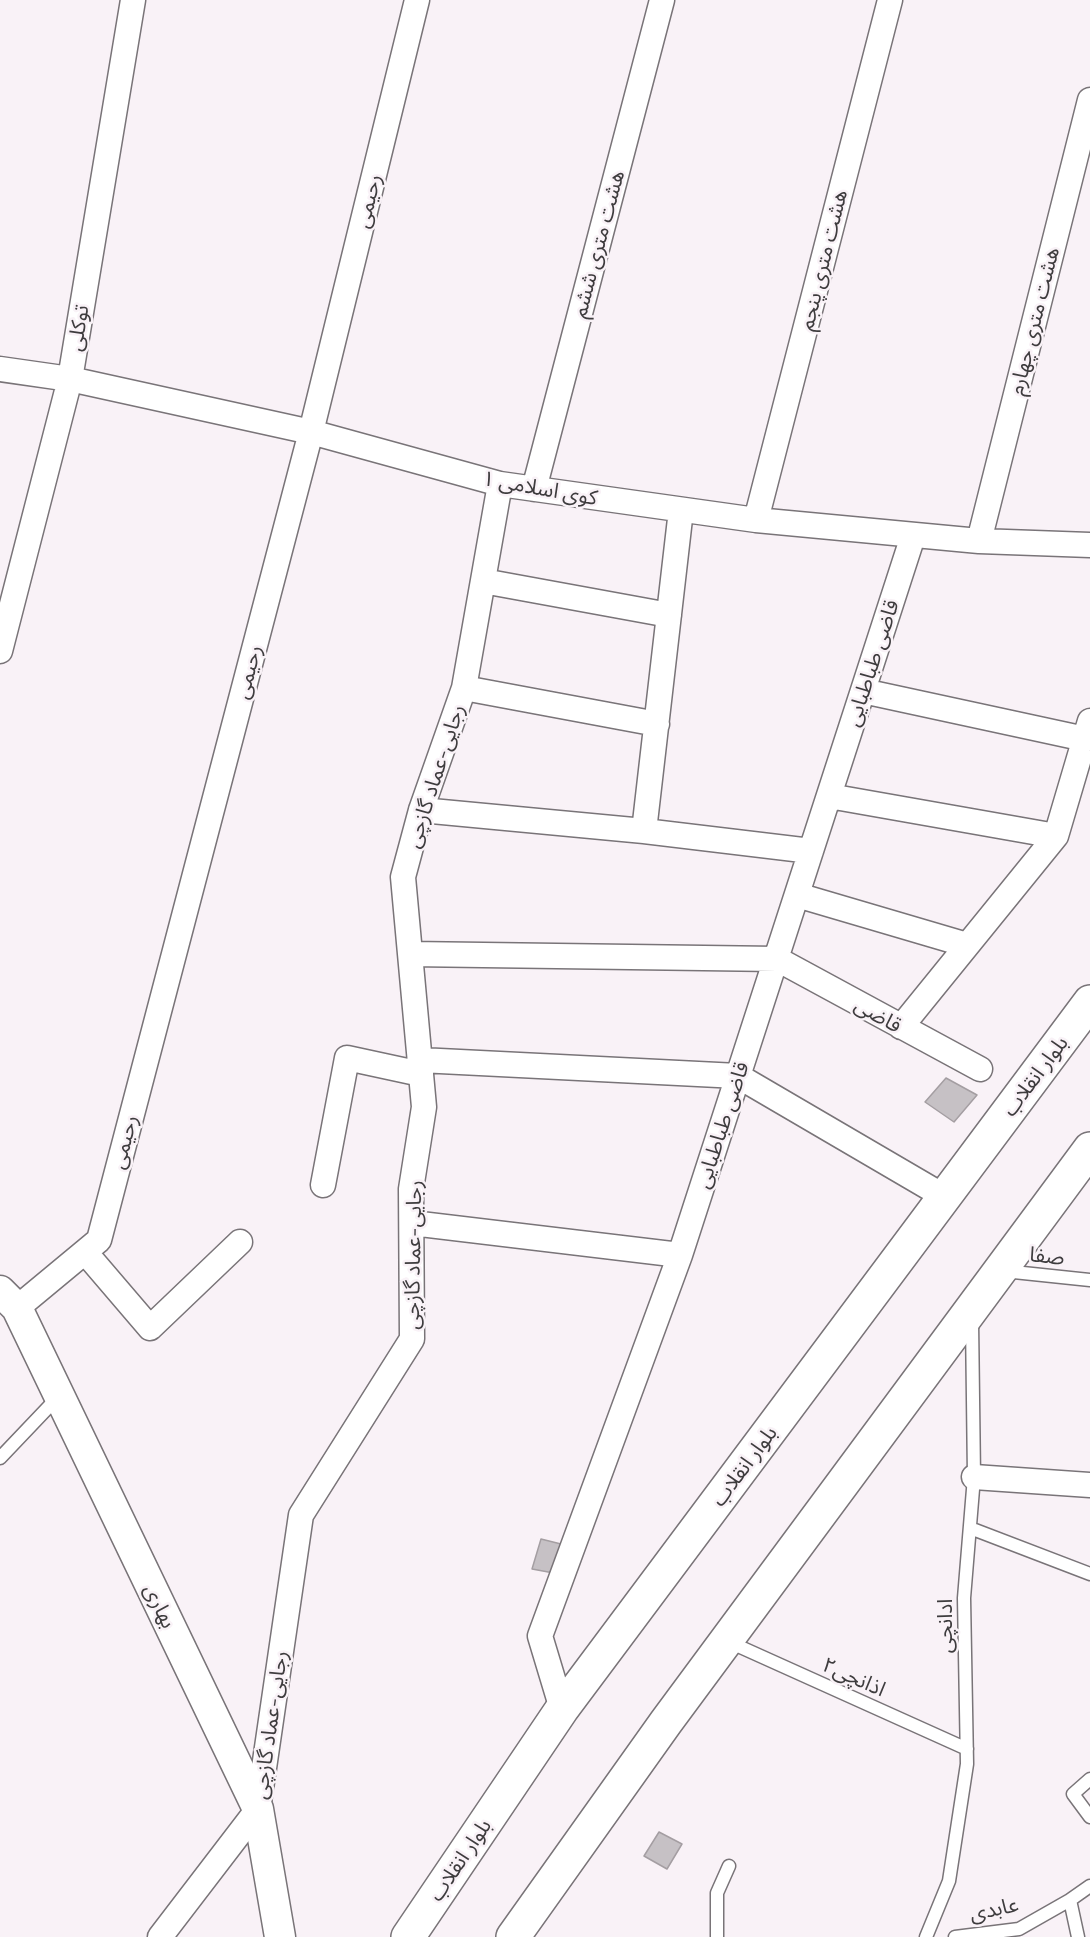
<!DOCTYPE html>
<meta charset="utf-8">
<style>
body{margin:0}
canvas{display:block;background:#f9f2f7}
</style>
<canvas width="1090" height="1937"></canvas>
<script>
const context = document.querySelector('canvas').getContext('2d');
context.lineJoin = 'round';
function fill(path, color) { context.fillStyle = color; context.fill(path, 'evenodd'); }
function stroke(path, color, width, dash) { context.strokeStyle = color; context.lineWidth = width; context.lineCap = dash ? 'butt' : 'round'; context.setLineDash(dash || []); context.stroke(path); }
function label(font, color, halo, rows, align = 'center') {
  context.font = font + ' "Exo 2","Noto Sans Arabic",sans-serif'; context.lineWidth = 5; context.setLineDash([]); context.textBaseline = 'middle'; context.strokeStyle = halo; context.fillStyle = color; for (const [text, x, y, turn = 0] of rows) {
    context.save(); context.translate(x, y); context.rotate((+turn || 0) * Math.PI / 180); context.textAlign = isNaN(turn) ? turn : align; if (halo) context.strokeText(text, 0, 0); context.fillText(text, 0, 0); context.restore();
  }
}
const building = new Path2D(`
 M 946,1078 L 977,1095 L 954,1122 L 925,1102 Z
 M 541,1539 L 569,1546 L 559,1574 L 532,1569 Z
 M 659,1832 L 682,1844 L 667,1869 L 644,1856 Z`);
fill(building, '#c6c1c5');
stroke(building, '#a49ea2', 1.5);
const service = new Path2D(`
 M 1004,1271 L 1090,1280
 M 0,1458 L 59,1396
 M 970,1528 L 1090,1574
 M 727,1641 L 967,1749
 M 1090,1779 L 1073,1794 L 1090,1817
 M 1070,1900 L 1090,1886
 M 717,1937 L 717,1893 L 729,1866
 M 926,1937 L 949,1881 L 967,1764 L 964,1598 L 974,1477 L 972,1321
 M 955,1937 L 1019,1929 L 1070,1900 L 1078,1937`);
const minor = new Path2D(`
 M 0,369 L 70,379 L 311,432 L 500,484 L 756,520 L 979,541 L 1090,545
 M 534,489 L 662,0
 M 756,520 L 890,0
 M 979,541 L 1090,100
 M 483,581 L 669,615
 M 0,651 L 70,379 L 133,0
 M 464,688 L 657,724
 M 863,691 L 1085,739
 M 829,796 L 1056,836
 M 421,810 L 644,831 L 811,851
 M 644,831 L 681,510
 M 797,895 L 967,945
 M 410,954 L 777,959 L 980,1069
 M 901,1027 L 1056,836 L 1090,721
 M 420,1060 L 738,1076 L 945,1197
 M 323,1185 L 347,1058 L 421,1074
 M 412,1223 L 680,1255
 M 85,1252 L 150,1328 L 240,1242
 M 17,1308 L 99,1240 L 311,432 L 417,0
 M 974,1477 L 1090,1485
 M 562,1709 L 540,1636 L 680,1255 L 913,536
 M 160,1937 L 258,1809 L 301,1515 L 412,1339 L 411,1189 L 424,1107 L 403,877 L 421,810 L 464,688 L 500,484`);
const tertiary = new Path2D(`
 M 0,1291 L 17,1308 L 258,1809 L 280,1937`);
const primary = new Path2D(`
 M 408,1937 L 562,1709 L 1090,1002
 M 513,1937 L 666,1722 L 1090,1149`);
stroke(service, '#797478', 15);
stroke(minor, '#797478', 27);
stroke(tertiary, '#797478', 33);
stroke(primary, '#797478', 36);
stroke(service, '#fff', 12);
stroke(minor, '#fff', 24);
stroke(tertiary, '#fff', 30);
stroke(primary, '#fff', 33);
label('21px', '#3e3c3e', '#f9f2f7', [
 ["رحیمی",368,201,-76],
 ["هشت متری ششم",598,244,-75],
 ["هشت متری پنجم",823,260,-76],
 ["هشت متری چهارم",1034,321,-76],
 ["توکلی",78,328,-81],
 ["کوی اسلامی ۱",540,488,10],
 ["قاضی طباطبایی",872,663,-72],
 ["رحیمی",248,672,-75],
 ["رجایی-عماد گازچی",435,776,-72],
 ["قاضی",878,1015,29],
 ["بلوار انقلاب",1035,1076,-53],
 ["قاضی طباطبایی",722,1125,-72],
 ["رحیمی",124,1142,-75],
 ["رجایی-عماد گازچی",413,1255,-89],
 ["صفا",1047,1256,6],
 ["بلوار انقلاب",744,1466,-53],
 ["بهاری",160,1606,64],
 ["ادانچی",945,1626,-90],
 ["اذانچی۲",854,1677,24],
 ["رجایی-عماد گازچی",270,1725,-82],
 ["بلوار انقلاب",460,1860,-56],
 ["عابدی",994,1909,-12]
]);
</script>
